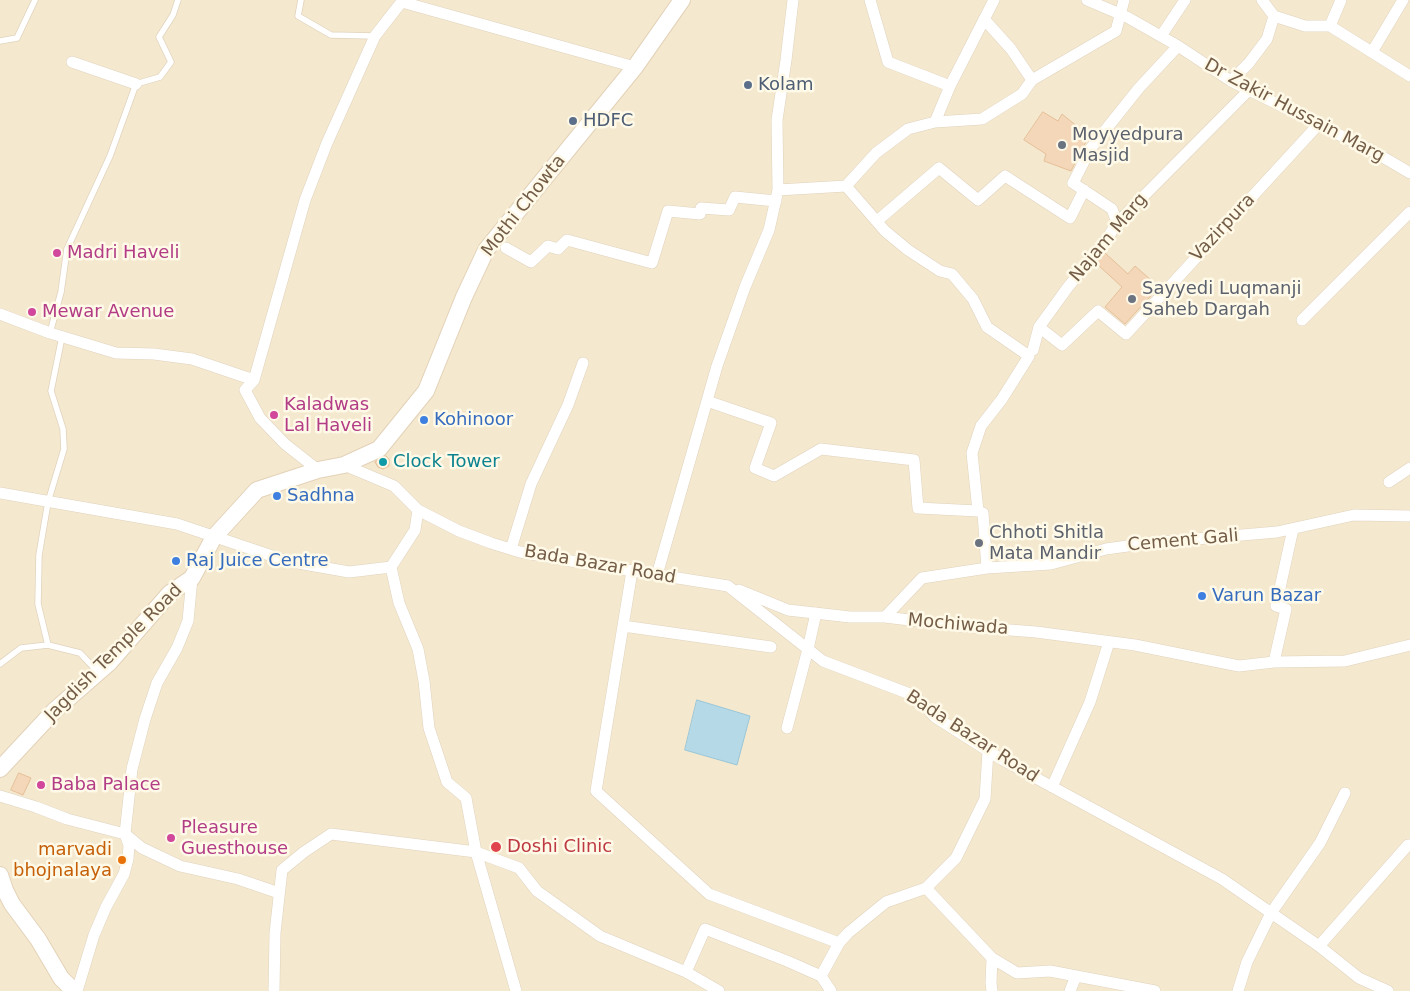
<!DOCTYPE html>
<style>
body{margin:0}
canvas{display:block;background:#fdf6e1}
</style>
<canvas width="1410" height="991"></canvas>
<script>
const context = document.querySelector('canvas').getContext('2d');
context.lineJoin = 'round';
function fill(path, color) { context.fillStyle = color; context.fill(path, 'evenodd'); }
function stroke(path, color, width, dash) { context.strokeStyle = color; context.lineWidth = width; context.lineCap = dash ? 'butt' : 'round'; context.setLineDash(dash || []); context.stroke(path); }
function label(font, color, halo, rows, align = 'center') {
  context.font = font + ' "DejaVu Sans",sans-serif'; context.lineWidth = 5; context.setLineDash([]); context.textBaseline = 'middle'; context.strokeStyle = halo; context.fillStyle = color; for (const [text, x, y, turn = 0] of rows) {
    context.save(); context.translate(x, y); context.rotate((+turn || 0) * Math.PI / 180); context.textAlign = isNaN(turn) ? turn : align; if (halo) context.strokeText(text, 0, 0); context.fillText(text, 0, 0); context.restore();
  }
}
fill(new Path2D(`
 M 0,0 L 1410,0 L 1410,991 L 0,991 Z`), '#f4e8cf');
const water = new Path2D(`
 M 697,700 L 750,716 L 737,765 L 685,750 Z`);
fill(water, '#b5d9e6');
stroke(water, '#9bc7d8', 1);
const building = new Path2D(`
 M 1043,112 L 1058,121 L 1062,114 L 1090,137 L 1084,145 L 1071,171 L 1044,161 L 1046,154 L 1024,140 Z
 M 1105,253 L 1128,274 L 1135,266 L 1159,287 L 1125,324 L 1105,307 L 1122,287 L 1097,264 Z
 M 386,456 L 389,459 L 389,466 L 383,469 L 378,467 L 375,462 Z
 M 19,773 L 31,778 L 23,795 L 11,790 Z`);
fill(building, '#f3d7b8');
stroke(building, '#e6c098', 1);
const service = new Path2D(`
 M 301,0 L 298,16 L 331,35 L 374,36
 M 0,41 L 17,38 L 35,0
 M 50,333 L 61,292 L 67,249 L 110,156 L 136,84 L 160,77 L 171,62 L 159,37 L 173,15 L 178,0
 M 62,337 L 51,391 L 63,429 L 64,449 L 48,502 L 39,555 L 38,604 L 48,645 L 80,653 L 97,671
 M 0,664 L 21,648 L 48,645`);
const minor = new Path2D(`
 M 870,0 L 888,62 L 950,86
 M 1087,0 L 1127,17 L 1178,46 L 1231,81 L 1376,153 L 1410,173
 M 1262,0 L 1274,16
 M 402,2 L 635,67
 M 1330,26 L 1410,76
 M 1330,26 L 1341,0
 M 1161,36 L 1185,0
 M 1372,52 L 1403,0
 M 72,62 L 136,84
 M 1032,80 L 1116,31 L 1124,0
 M 1231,81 L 1249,63 L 1267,39 L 1274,16 L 1305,26 L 1330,26
 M 935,122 L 950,86 L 994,0
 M 846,186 L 885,231 L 908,250 L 940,271 L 952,274 L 973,299 L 987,327 L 1029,356 L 1002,399 L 981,426 L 972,453 L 978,511 L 983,513 L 987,568
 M 778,190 L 846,186 L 876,153 L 908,129 L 935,122 L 982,119 L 1022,94 L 1032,80 L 1011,49 L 984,19
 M 877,221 L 939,168 L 978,200 L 1005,176 L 1070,218 L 1084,190
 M 1117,223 L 1112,209 L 1073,183 L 1091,148 L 1139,88 L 1178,46
 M 506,248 L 531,262 L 548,246 L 558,249 L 567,240 L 652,263 L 668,211 L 700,214 L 701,208 L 729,210 L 735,197 L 776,201
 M 0,314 L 50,333 L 116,353 L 154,354 L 192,359 L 254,380
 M 1302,320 L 1410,212
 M 1039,327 L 1062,345 L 1098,311 L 1126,334 L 1318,125
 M 1033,350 L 1039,327 L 1068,287 L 1105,242 L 1117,223 L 1249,90
 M 707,401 L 771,423 L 755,468 L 774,476 L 821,449 L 914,460 L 918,508 L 978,511
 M 344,465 L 394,486 L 418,510 L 459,531 L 491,543 L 520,552 L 571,561 L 728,586 L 823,661 L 915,696 L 935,717 L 1001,759 L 1222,879 L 1319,946 L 1359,978 L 1388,991
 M 318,470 L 285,444 L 260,418 L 245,390 L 254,380 L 305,200 L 327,143 L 375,36 L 403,0
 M 1389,482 L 1410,468
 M 0,493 L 177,524 L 287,561 L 349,572 L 391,567
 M 418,510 L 415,530 L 391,567 L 399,603 L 418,649 L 424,681 L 429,728 L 447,782 L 466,798 L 476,852 L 516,991
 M 511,549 L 531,484 L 568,405 L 583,363
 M 632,571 L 596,791 L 709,894 L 839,943
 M 657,575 L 717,366 L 745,287 L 769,230 L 778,190 L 777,120 L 786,60 L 793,0
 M 739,590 L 788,610 L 850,617 L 885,617 L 958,626 L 1036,632 L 1135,645 L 1239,666 L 1274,662 L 1345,661 L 1410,645
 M 885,617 L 922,578 L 987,568 L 1051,564 L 1106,549 L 1149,543 L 1277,532 L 1354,515 L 1410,516
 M 623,626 L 771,647
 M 1274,662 L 1286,609 L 1276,606 L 1293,529
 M 787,728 L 808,649 L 816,613
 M 1052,787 L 1090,702 L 1109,642
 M 0,796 L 36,807 L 67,819 L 125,834 L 142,848 L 180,866 L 238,879 L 279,893
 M 926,888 L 992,958 L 1017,973 L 1050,971 L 1155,991
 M 1319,946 L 1408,845 L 1410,845
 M 686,972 L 719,991
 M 821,976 L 839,943 L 848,933 L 886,902 L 926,888 L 956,858 L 985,799 L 988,751
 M 77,991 L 94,935 L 106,907 L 124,874 L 128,859 L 129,845 L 125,834 L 132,769 L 145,719 L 157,683 L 177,648 L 188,621 L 192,578
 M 274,991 L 275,933 L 282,870 L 304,852 L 331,834 L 476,852 L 519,868 L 537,891 L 600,936 L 686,972 L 705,929 L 787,961 L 821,976 L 831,991
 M 992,991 L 991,983 L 992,958
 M 1070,991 L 1076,976
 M 1238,991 L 1247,962 L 1271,913 L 1320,843 L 1345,793`);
const secondary = new Path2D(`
 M 0,769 L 55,710 L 109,663 L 170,593 L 192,578 L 214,537 L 257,490 L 318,470 L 344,465 L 379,449 L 426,391 L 464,297 L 486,250 L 635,67 L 682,0
 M 0,875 L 5,890 L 12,904 L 38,939 L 61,978 L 74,991`);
stroke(service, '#e1d3bd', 7);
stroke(minor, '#e1d3bd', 12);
stroke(secondary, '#e3d2b8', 18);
stroke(service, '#fff', 5.5);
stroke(minor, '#fff', 11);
stroke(secondary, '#fff', 16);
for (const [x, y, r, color] of [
 [748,85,5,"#5c6f8a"],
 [573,121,5,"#5c6f8a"],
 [1062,145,5,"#6b7280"],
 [57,253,5,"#d1479c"],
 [1132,299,5,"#6b7280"],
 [32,312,5,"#d1479c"],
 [274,415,5,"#d1479c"],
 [424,420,5,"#3f7fe0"],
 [383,462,5,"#0f9aa8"],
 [277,496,5,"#3f7fe0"],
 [979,543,5,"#6b7280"],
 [176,561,5,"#3f7fe0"],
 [1202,596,5,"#3f7fe0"],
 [41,785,5,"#d1479c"],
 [171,838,5,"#d1479c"],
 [496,847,6,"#e0444e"],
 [122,860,5,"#e8710a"]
]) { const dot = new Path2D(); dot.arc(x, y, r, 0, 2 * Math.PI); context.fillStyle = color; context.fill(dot); stroke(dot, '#fff9e8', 2); }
label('18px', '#4e5e75', '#fff9e8', [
 ["Kolam",758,85],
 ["HDFC",583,121]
], 'left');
label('18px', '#745d47', '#fff9e8', [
 ["Dr Zakir Hussain Marg",1294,111,28],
 ["Mothi Chowta",524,206,-52],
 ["Vazirpura",1223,228,-47],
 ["Najam Marg",1109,238,-50],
 ["Cement Gali",1183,541,-5],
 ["Bada Bazar Road",600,565,10],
 ["Mochiwada",958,625,5],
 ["Jagdish Temple Road",114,653,-45],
 ["Bada Bazar Road",972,737,33]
]);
label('18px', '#5b616d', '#fff9e8', [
 ["Moyyedpura",1072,135],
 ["Masjid",1072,156],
 ["Sayyedi Luqmanji",1142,289],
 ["Saheb Dargah",1142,310],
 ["Chhoti Shitla",989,533],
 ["Mata Mandir",989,554]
], 'left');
label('18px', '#b23c85', '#fff9e8', [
 ["Madri Haveli",67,253],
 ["Mewar Avenue",42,312],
 ["Kaladwas",284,405],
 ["Lal Haveli",284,426],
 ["Baba Palace",51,785],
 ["Pleasure",181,828],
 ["Guesthouse",181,849]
], 'left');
label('18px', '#366cbe', '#fff9e8', [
 ["Kohinoor",434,420],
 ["Sadhna",287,496],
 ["Raj Juice Centre",186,561],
 ["Varun Bazar",1212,596]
], 'left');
label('18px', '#0d838f', '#fff9e8', [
 ["Clock Tower",393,462]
], 'left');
label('18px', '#be3a42', '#fff9e8', [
 ["Doshi Clinic",507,847]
], 'left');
label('18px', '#c56008', '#fff9e8', [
 ["marvadi",112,850],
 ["bhojnalaya",112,871]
], 'right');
</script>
